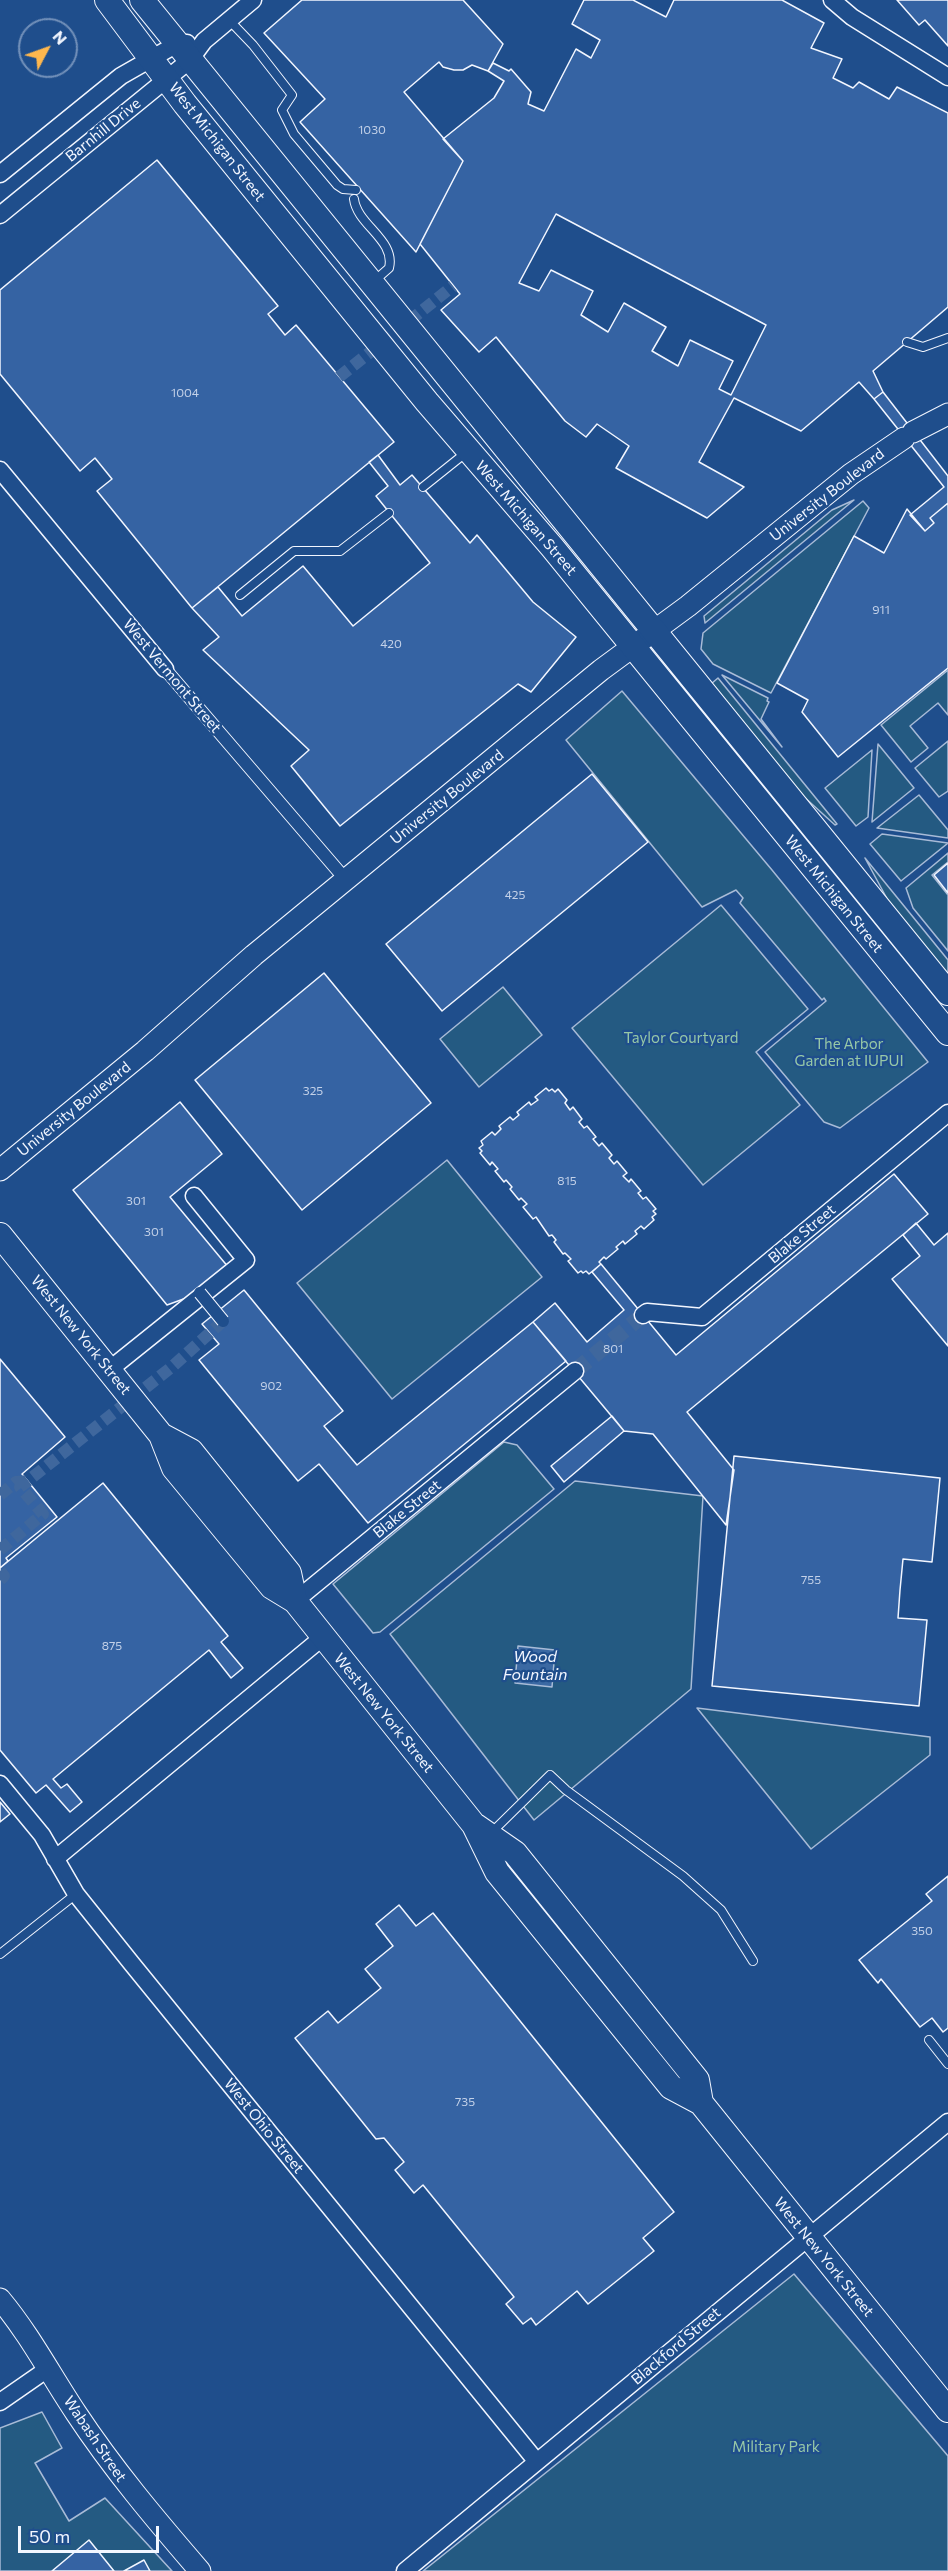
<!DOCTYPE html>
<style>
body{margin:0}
#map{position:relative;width:948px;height:2571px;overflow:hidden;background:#1f4e8c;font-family:Commissioner,sans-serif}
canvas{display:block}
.north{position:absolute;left:18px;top:18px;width:60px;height:60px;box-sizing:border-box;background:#1f4e8c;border:2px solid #7391ba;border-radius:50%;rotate:49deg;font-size:16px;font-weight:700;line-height:24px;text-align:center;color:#f2f6ff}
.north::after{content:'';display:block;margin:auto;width:21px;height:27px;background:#ffb74d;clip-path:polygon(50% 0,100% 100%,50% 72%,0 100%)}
.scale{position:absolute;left:18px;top:2526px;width:141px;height:27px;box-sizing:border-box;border:3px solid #f2f6ff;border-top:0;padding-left:8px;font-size:18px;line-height:21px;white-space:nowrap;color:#f2f6ff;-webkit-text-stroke:4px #1f4e8c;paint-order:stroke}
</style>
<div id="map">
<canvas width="948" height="2571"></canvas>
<div class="north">N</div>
<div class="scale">50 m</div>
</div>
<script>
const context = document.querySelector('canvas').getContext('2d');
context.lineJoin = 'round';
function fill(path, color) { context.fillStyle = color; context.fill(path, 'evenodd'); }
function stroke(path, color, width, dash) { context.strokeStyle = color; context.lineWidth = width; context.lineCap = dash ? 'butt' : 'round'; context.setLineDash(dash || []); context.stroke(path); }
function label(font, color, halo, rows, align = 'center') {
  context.font = font + ' Commissioner,sans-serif'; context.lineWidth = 4.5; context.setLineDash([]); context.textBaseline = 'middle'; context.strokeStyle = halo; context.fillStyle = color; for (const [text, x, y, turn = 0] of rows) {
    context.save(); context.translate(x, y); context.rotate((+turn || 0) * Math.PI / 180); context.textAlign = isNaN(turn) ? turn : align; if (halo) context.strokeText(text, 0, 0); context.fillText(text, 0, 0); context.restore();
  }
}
const green = new Path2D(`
 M 854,500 L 705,623 L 704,616 L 832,510 Z
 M 863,501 L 869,508 L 771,693 L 713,664 L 701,649 L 703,633 Z
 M 948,670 L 948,715 L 938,703 L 910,726 L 928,748 L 911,762 L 881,725 Z
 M 722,675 L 768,698 L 767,701 L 769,702 L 761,719 L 782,747 Z
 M 718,678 L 837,824 L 835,825 L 802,795 L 711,684 Z
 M 622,691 L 772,870 L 928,1062 L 840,1128 L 824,1122 L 765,1052 L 826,1001 L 824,998 L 822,1000 L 740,903 L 743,898 L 736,890 L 702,907 L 566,740 Z
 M 948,741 L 948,791 L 939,797 L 915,768 Z
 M 878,744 L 914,788 L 872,822 Z
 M 872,750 L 868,817 L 856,826 L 825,788 Z
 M 919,795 L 948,830 L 948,838 L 877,828 Z
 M 882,834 L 948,843 L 901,881 L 870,844 Z
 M 948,853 L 948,862 L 932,875 L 948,895 L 948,951 L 913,908 L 906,888 Z
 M 865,858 L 948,960 L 948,976 L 891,906 Z
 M 721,905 L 808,1009 L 756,1052 L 800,1105 L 703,1185 L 572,1028 Z
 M 503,987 L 542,1035 L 479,1087 L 440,1039 Z
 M 447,1160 L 542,1277 L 392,1399 L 297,1283 Z
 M 504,1442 L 517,1445 L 554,1489 L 380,1632 L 373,1633 L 333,1584 Z
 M 575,1481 L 703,1496 L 691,1689 L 534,1820 L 390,1634 Z
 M 697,1708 L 930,1737 L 930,1755 L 811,1849 Z
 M 794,2274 L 948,2456 L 948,2571 L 423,2571 Z
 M 42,2412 L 62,2448 L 35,2463 L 69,2521 L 105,2498 L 172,2571 L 0,2571 L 0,2428 Z`);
fill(green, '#245a82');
stroke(green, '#a8bbd7', 1.5);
const water = new Path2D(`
 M 518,1646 L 555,1650 L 552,1687 L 515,1683 Z`);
fill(water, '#3b69a3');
stroke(water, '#a8bbd7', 1.5);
const building = new Path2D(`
 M 302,0 L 463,0 L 503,44 L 488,71 L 472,65 L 463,70 L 454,70 L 443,67 L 439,62 L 404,92 L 463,161 L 416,252 L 300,122 L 325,99 L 264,33 Z
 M 584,0 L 633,0 L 666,17 L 674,0 L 782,0 L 824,23 L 811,48 L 842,59 L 833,78 L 853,88 L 859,82 L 889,99 L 897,87 L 948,113 L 948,307 L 873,371 L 883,392 L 874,399 L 859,382 L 801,431 L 734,398 L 699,462 L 744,487 L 707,518 L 616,468 L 629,446 L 597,424 L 586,437 L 565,421 L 496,337 L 479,352 L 441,310 L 460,294 L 420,244 L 463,161 L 443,139 L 494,98 L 504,81 L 488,71 L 493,63 L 509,71 L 511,69 L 531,92 L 528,104 L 544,111 L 576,49 L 591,58 L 600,40 L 572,24 ZM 556,214 L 766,325 L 731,395 L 719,389 L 733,361 L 690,340 L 678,366 L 652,351 L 666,327 L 624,303 L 608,332 L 581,315 L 593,291 L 551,270 L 539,291 L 519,283 Z
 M 897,0 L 948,0 L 948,46 L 925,20 L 919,25 Z
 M 157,160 L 278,306 L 268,314 L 285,335 L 296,325 L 394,442 L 192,608 L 97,491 L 112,479 L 95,458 L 80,471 L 0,374 L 0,290 Z
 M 883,392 L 948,476 L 948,503 L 930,518 L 934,523 L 925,531 L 910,515 L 944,487 L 874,399 Z
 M 378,455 L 400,485 L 412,475 L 470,543 L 477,535 L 533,602 L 576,637 L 531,692 L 518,684 L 340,826 L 291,766 L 309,750 L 203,650 L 219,637 L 192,608 L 218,587 L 242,616 L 303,566 L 353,626 L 430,563 L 376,496 L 388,486 L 369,462 Z
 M 948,503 L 948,668 L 838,757 L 802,712 L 808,700 L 777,683 L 854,536 L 884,553 L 907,509 L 925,531 L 934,523 L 930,518 Z
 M 592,774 L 648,842 L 442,1011 L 386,944 Z
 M 948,863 L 948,893 L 934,875 Z
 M 324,973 L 431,1103 L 302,1210 L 195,1080 Z
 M 546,1088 L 549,1091 L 552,1089 L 555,1092 L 558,1089 L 567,1100 L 565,1103 L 570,1110 L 573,1107 L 582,1119 L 579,1122 L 584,1128 L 587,1126 L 596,1137 L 593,1139 L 599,1146 L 602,1143 L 612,1155 L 609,1158 L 614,1164 L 617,1161 L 627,1173 L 623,1176 L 629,1182 L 631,1179 L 641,1191 L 638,1193 L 643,1199 L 646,1197 L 656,1209 L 653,1211 L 656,1214 L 652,1217 L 654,1220 L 644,1229 L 641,1226 L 635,1231 L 637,1234 L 625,1244 L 623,1241 L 616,1247 L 618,1249 L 606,1259 L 604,1257 L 599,1262 L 601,1264 L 589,1274 L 586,1271 L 583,1273 L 581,1271 L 578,1273 L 568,1261 L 571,1259 L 565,1253 L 563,1254 L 554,1242 L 556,1240 L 552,1235 L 549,1236 L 536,1217 L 533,1219 L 523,1207 L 527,1204 L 521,1198 L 519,1200 L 510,1189 L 512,1187 L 506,1180 L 504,1182 L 495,1171 L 498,1169 L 492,1162 L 490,1165 L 480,1153 L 482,1151 L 479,1148 L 483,1145 L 481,1141 L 492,1132 L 495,1135 L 501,1129 L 499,1126 L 510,1117 L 513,1120 L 519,1115 L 517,1112 L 529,1102 L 531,1105 L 538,1100 L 535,1097 Z
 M 180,1102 L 222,1154 L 170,1197 L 229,1268 L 200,1293 L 167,1305 L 73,1190 Z
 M 894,1174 L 928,1214 L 687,1412 L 734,1470 L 726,1525 L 653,1434 L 624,1431 L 533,1322 L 555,1303 L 587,1342 L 624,1310 L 592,1272 L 601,1264 L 676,1355 Z
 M 916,1223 L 934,1245 L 948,1233 L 948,1346 L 892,1279 L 920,1256 L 903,1235 Z
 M 244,1290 L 343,1411 L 324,1426 L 357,1465 L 533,1322 L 566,1361 L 368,1523 L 319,1464 L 298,1481 L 199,1360 L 219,1344 L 202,1324 Z
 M 0,1359 L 65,1437 L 22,1474 L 57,1517 L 6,1558 L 8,1561 L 0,1568 Z
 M 612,1416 L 624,1431 L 564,1482 L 551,1466 Z
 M 734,1456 L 940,1478 L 932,1562 L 903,1559 L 900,1590 L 898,1618 L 927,1620 L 919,1706 L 712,1686 Z
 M 103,1483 L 228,1636 L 221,1642 L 243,1668 L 231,1678 L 209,1650 L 53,1779 L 61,1788 L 67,1784 L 82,1802 L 70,1812 L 46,1785 L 36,1793 L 0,1750 L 0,1568 Z
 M 0,1802 L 10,1814 L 0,1822 Z
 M 948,1876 L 948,2028 L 943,2032 L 932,2018 L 920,2027 L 881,1979 L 878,1983 L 859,1960 L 932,1901 L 926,1894 Z
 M 399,1905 L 416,1926 L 433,1913 L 674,2212 L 643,2238 L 654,2251 L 588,2304 L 577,2291 L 536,2325 L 531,2318 L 523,2324 L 506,2304 L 514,2297 L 423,2185 L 414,2193 L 395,2170 L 404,2162 L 384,2138 L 376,2139 L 295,2038 L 328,2011 L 338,2023 L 381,1988 L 365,1969 L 393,1946 L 376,1924 Z
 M 89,2540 L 114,2571 L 52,2571 Z
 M 144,2560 L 150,2571 L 124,2571 Z`);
fill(building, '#3563a3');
stroke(building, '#f2f6ff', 1.5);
stroke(new Path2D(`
 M 339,377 L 453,286
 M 0,1495 L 16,1482 L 27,1481
 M 0,1550 L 43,1514 L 20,1487 L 173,1366 L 223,1321
 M 0,1571 L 4,1576 L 0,1580`), '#3f679d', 12, [12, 6]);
stroke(new Path2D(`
 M 575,1371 L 643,1315`), '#3f679d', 16, [16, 8]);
const service = new Path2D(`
 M 229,20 L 253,45 L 292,95 L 282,110 L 294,134 L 337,185 L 343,189 L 356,190
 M 354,199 C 357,225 396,240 389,268 L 372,283
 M 907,342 L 923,347 L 948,338
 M 423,487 L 468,451
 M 240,595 L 294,551 L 340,551 L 389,513
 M 491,1833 L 550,1775 L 566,1790 L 683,1876 L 721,1910 L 753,1961
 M 0,1954 L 76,1894
 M 929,2040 L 948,2064`);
const pedestrian = new Path2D(`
 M 165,669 L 346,880`);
const minor = new Path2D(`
 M 832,0 L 852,17 L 948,77
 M 0,174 L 121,76 L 177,44 L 187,43
 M 0,215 L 190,60 L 204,41 L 253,0
 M 0,470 L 165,669
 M 643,1315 L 647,1312 L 702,1317 L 948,1113
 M 109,1370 L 246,1260 L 194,1196
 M 295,1601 L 575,1371
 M 0,1784 L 42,1835 L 76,1894 L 132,1964 L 537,2462
 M 55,1859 L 323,1637
 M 0,2402 L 49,2368
 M 405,2571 L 948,2122`);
const tertiary = new Path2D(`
 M 913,432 L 948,414
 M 0,1170 L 145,1051 L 254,955 L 601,670 L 688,606 L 851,474 L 904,438
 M 0,2299 C 30,2335 50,2374 76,2413 C 113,2469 156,2520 200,2571`);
const secondary = new Path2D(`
 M 107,0 L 185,104 L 427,402 L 552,547 L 948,1033
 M 142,0 L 948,993
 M 0,1235 L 161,1435 L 174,1468 L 272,1587 L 295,1601 L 474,1825 L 497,1872 L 671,2087 L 701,2103 L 948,2410
 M 161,1435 L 191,1451 L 289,1573 L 295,1601
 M 476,1826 L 515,1853 L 697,2080 L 701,2103`);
stroke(service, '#f2f6ff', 10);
stroke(pedestrian, '#f2f6ff', 14);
stroke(minor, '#f2f6ff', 19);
stroke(tertiary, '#f2f6ff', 23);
stroke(secondary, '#f2f6ff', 26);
stroke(service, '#1f4e8c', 8);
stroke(pedestrian, '#1f4e8c', 12);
stroke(minor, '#1f4e8c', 16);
stroke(tertiary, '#1f4e8c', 21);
stroke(secondary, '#1f4e8c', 24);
const pedestrianBridge = new Path2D(`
 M 200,1293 L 223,1321`);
stroke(pedestrianBridge, '#f2f6ff', 14, []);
stroke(pedestrianBridge, '#1f4e8c', 12);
label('12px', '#c3d1e8', null, [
 ["1030",372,130],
 ["1004",185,393],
 ["911",881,610],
 ["420",391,644],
 ["425",515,895],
 ["325",313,1091],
 ["815",567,1181],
 ["301",136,1201],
 ["301",154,1232],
 ["801",613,1349],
 ["902",271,1386],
 ["755",811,1580],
 ["875",112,1646],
 ["350",922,1931],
 ["735",465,2102]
]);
label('15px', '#f2f6ff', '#1f4e8c', [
 ["Barnhill Drive",103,130,-39],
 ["West Michigan Street",217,142,52],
 ["University Boulevard",827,495,-38],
 ["West Michigan Street",526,518,49],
 ["West Vermont Street",172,676,50],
 ["University Boulevard",447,797,-39],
 ["West Michigan Street",834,894,51],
 ["University Boulevard",74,1109,-39],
 ["Blake Street",802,1234,-40],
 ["West New York Street",81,1335,51],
 ["Blake Street",407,1509,-39],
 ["West New York Street",384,1713,51],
 ["West Ohio Street",264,2126,51],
 ["West New York Street",824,2257,51],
 ["Blackford Street",676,2346,-40],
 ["Wabash Street",95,2439,56]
]);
label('15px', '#97c8a6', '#1f4e8c', [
 ["Taylor Courtyard",681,1038],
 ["The Arbor",849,1044],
 ["Garden at IUPUI",849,1061],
 ["Military Park",776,2447]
]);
label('italic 16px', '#f2f6ff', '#1f4e8c', [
 ["Wood",535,1657],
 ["Fountain",535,1675]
]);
</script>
